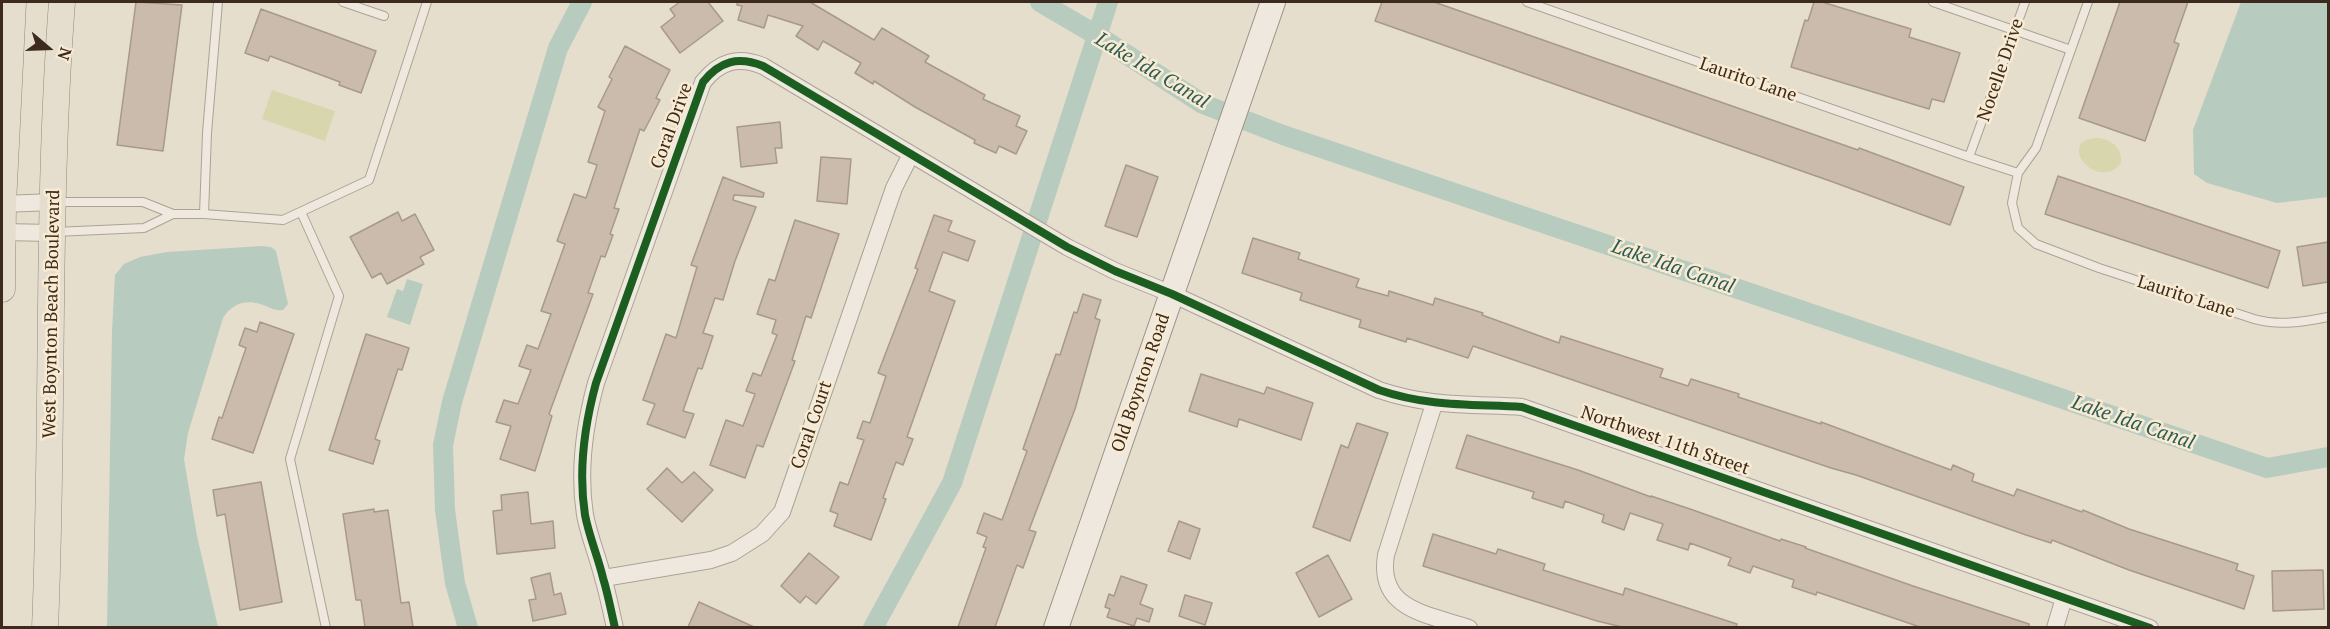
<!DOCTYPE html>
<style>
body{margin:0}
#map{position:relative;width:2330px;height:629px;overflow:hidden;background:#e6decc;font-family:"PT Serif",serif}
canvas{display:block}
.frame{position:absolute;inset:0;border:3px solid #3b2a1d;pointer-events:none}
.north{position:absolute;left:18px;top:18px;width:60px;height:60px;-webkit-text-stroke:4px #f8ebd2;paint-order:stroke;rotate:109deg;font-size:16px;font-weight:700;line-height:24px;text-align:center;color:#3b2a1d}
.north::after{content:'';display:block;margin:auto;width:21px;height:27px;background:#3b2a1d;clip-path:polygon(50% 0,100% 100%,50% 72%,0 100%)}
</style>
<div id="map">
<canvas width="2330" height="629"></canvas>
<div class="frame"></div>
<div class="north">N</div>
</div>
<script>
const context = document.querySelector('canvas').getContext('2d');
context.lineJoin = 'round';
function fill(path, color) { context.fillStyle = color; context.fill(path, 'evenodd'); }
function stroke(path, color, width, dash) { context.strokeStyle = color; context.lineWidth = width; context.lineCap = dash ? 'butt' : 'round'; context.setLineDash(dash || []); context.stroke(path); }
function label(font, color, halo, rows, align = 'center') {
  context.font = font + ' "PT Serif",serif'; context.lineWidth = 5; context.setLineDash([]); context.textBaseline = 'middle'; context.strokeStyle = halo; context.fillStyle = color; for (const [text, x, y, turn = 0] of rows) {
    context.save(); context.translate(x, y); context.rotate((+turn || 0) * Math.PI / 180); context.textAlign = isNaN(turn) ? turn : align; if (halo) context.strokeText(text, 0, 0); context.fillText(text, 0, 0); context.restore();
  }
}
fill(new Path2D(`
 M 272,90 L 335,111 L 325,141 L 262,119 Z
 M 2099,138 C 2113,141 2122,147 2121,163 C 2097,194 2053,138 2099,138 Z`), '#d8d6ad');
fill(new Path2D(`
 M 2241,2 L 2328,2 L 2328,197 L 2277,203 L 2207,183 L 2194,174 L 2193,130 Z
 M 262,246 L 271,247 L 276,251 L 288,304 L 283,310 C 273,311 268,306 260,304 C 244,299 231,305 223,318 L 188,433 L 184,459 L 197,536 L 218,627 L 107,627 L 112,331 L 115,275 L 124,264 L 140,257 L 167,252 Z
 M 407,279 L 423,284 L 410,325 L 387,317 L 397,289 L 403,291 Z`), '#b8cbbf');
stroke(new Path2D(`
 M 1040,2 L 1098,36 L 1203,104 L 1283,135 L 2267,468 L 2328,457
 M 468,628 L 455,583 L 445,510 L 443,445 L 452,402 L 558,48 L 582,2
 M 873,628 L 952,483 L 1108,2`), '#b8cbbf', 20);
const building = new Path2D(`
 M 136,2 L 182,5 L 163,151 L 117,145 Z
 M 680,2 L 708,2 L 723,21 L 680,53 L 661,27 L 675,16 L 670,9 Z
 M 737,2 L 810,2 L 874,40 L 882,28 L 929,56 L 925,62 L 985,95 L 983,99 L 1020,116 L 1016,126 L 1027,131 L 1016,154 L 999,146 L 996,153 L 974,143 L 975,140 L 915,107 L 874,81 L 873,84 L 855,73 L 861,63 L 823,41 L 818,50 L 796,36 L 803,26 L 768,15 L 764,28 L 738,20 L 742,6 L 737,5 Z
 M 1382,2 L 1434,2 L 1858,150 L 1859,148 L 1964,187 L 1950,225 L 1833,182 L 1375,21 Z
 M 1814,2 L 1822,2 L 1911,29 L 1909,37 L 1960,53 L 1944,102 L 1932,99 L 1929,109 L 1791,67 L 1805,20 L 1808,21 Z
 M 2120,2 L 2188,2 L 2174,42 L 2179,44 L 2145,141 L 2079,118 Z
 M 261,9 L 376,51 L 361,93 L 339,85 L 340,82 L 270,56 L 268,61 L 245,53 Z
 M 625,46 L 670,70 L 656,98 L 660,100 L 644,131 L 640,129 L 614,208 L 619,209 L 610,234 L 613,235 L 605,257 L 601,256 L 588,293 L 593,294 L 549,414 L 552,416 L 535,471 L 500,459 L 511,426 L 496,422 L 504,400 L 518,404 L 531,370 L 519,366 L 527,345 L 538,349 L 551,314 L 541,311 L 565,244 L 557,241 L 574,194 L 586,198 L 597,165 L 588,162 L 605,111 L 598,107 L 612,79 L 609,77 Z
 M 780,122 L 782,148 L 775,148 L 777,163 L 741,167 L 737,127 Z
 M 821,157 L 851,159 L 847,204 L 817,201 Z
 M 1126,165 L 1158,177 L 1137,237 L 1105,226 Z
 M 2058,176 L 2280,251 L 2268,288 L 2045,214 Z
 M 723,177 L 764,193 L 763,197 L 734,195 L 733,200 L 756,207 L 735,261 L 723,300 L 715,298 L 703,333 L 713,336 L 702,369 L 698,368 L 683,411 L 694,414 L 685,438 L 647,424 L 655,404 L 643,400 L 666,334 L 676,338 L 697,267 L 691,265 Z
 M 398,212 L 402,221 L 415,214 L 434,250 L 420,257 L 424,264 L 387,284 L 381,273 L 372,278 L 350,237 Z
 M 934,215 L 952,221 L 948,231 L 975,241 L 968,261 L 943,252 L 929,291 L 955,301 L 907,437 L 913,439 L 903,465 L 896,462 L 883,498 L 886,499 L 871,540 L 834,526 L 838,514 L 830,511 L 840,482 L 848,485 L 864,440 L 857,438 L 863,421 L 870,423 L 886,376 L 878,373 L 918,269 L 915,268 Z
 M 795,220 L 839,234 L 811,318 L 806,316 L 792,360 L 795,361 L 763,447 L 757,445 L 745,478 L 710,465 L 726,420 L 743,426 L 755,394 L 746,391 L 753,373 L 761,376 L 777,335 L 772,333 L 776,320 L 757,314 L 769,279 L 775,281 Z
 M 1253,238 L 1300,253 L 1298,259 L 1359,279 L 1356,287 L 1388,296 L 1389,291 L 1433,305 L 1435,298 L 1483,313 L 1482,315 L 1559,343 L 1561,336 L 1663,369 L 1660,377 L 1688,386 L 1691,379 L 1739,394 L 1738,397 L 1821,424 L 1821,422 L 1951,470 L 1953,465 L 1974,474 L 1972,481 L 2014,496 L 2017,489 L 2082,512 L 2083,510 L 2129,529 L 2238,564 L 2236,570 L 2254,576 L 2244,609 L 2129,570 L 2052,540 L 2051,543 L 2026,535 L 1856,475 L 1831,468 L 1473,346 L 1468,358 L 1407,338 L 1406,342 L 1359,327 L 1361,320 L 1300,300 L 1302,293 L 1242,273 Z
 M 2328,242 L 2328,282 L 2303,286 L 2297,247 Z
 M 1083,294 L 1101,300 L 1095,318 L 1100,320 L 1075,409 L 1029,530 L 1036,532 L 1023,568 L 1017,565 L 995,627 L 958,627 L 986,548 L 983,547 L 987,537 L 977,533 L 984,513 L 1002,520 L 1027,451 L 1023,449 L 1056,354 L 1060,355 L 1074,312 L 1077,313 Z
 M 260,322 L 294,334 L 253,453 L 212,439 L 219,417 L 222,418 L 246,348 L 239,345 L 245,328 L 257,332 Z
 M 366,334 L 409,348 L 402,370 L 398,369 L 375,439 L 380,441 L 373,464 L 329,450 Z
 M 1201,374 L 1264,394 L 1267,387 L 1313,403 L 1301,440 L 1239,419 L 1237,427 L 1189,411 Z
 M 1357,423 L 1388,433 L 1350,541 L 1313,527 L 1341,445 L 1348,448 Z
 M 1467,435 L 1578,470 L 1651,497 L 1651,496 L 1693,510 L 1780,541 L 1781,539 L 1806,547 L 1805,548 L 1913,586 L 2029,624 L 2029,627 L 1920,627 L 1817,592 L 1816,595 L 1792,587 L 1794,580 L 1753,566 L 1750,573 L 1728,565 L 1731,558 L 1690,543 L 1688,550 L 1657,540 L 1663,524 L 1630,513 L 1624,530 L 1602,522 L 1604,515 L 1565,501 L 1563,508 L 1532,498 L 1534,492 L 1456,468 Z
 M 667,468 L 682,483 L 694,472 L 713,490 L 682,522 L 647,489 Z
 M 261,482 L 282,602 L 240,610 L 225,514 L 217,516 L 213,490 Z
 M 528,492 L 531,524 L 553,521 L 555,548 L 497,554 L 493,511 L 502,510 L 501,495 Z
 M 374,509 L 374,512 L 388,510 L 401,603 L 409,602 L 413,627 L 365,627 L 361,600 L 356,600 L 343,514 Z
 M 1179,521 L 1200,529 L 1190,559 L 1168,551 Z
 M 1433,534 L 1496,554 L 1498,549 L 1545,564 L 1543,570 L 1623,595 L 1625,588 L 1737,624 L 1736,627 L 1622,627 L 1597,621 L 1423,566 Z
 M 809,553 L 839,577 L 816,604 L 806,596 L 800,603 L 781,586 Z
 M 1328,555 L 1352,599 L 1319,617 L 1296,573 Z
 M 2323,570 L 2324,609 L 2273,611 L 2272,571 Z
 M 550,573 L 554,595 L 561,593 L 566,614 L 533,621 L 529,600 L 536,599 L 531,578 Z
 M 1121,576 L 1147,585 L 1140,604 L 1153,609 L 1149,622 L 1137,618 L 1134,626 L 1107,617 L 1110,609 L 1105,607 L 1109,594 L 1114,596 Z
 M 1185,595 L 1212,603 L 1205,625 L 1179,616 Z
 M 699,602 L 754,627 L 688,627 Z`);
fill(building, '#cabbad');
stroke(building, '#a7998b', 1.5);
const lane = new Path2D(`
 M 343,2 L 384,16
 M 1527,2 L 1969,157
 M 1933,2 L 2071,50
 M 2025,2 L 1969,157 L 2018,173 L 2012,203 L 2018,228 L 2036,244 L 2099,268 L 2254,319 C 2279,326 2303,322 2328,317
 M 2018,173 L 2036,148 L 2088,2
 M 55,202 L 143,202 L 173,214 L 144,228 L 55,232
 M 301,212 L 339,296 L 290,459 L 326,628
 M 173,214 L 204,214 L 283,220 L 369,180 L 427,2
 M 204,214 L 207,133 L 218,2`);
const street = new Path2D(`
 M 2,204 L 54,202
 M 2,232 L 52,233
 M 1434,404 L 1386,555 C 1377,610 1428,614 1469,628
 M 604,578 L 711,560 L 732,553 L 762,534 L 782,512 L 894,188 L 911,154
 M 615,628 C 611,611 608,594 603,578 C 598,557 589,536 585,515 C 578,470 584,427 596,383 L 703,82 C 720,61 738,56 763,66 L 1067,247 L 1115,271 L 1172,294 L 1379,390 C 1429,407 1471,404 1522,407 L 2150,628
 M 2055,628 L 2064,598`);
const secondary = new Path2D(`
 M 1056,628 L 1273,2`);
const primary = new Path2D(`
 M 2,289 L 3,204 L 13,2
 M 45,628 C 54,419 46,210 62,2`);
stroke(lane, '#aba396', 10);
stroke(street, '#aba396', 18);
stroke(secondary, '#9b9285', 26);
stroke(primary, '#91887c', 27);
stroke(lane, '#eee8de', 8);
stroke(street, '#eee8de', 16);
stroke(secondary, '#eee8de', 24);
stroke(primary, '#e5decf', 26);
stroke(new Path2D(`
 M 615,628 C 611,611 608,594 603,578 C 598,557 589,536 585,515 C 578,470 584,427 596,383 L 703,82 C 720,61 738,56 763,66 L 1067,247 L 1115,271 L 1172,294 L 1379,390 C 1429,407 1471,404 1522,407 L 2150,628`), '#1b5e20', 8);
label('18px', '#3b2a1d', '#f8ebd2', [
 ["Nocelle Drive",2001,70,-71],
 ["Laurito Lane",1748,80,19],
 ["Coral Drive",672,126,-70],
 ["Laurito Lane",2186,297,18],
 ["West Boynton Beach Boulevard",52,314,-89],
 ["Old Boynton Road",1141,383,-71],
 ["Coral Court",812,425,-71],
 ["Northwest 11th Street",1665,441,19]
]);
label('italic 20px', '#2b5c57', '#f8ebd2', [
 ["Lake Ida Canal",1152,71,31],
 ["Lake Ida Canal",1673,267,19],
 ["Lake Ida Canal",2133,423,19]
]);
</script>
